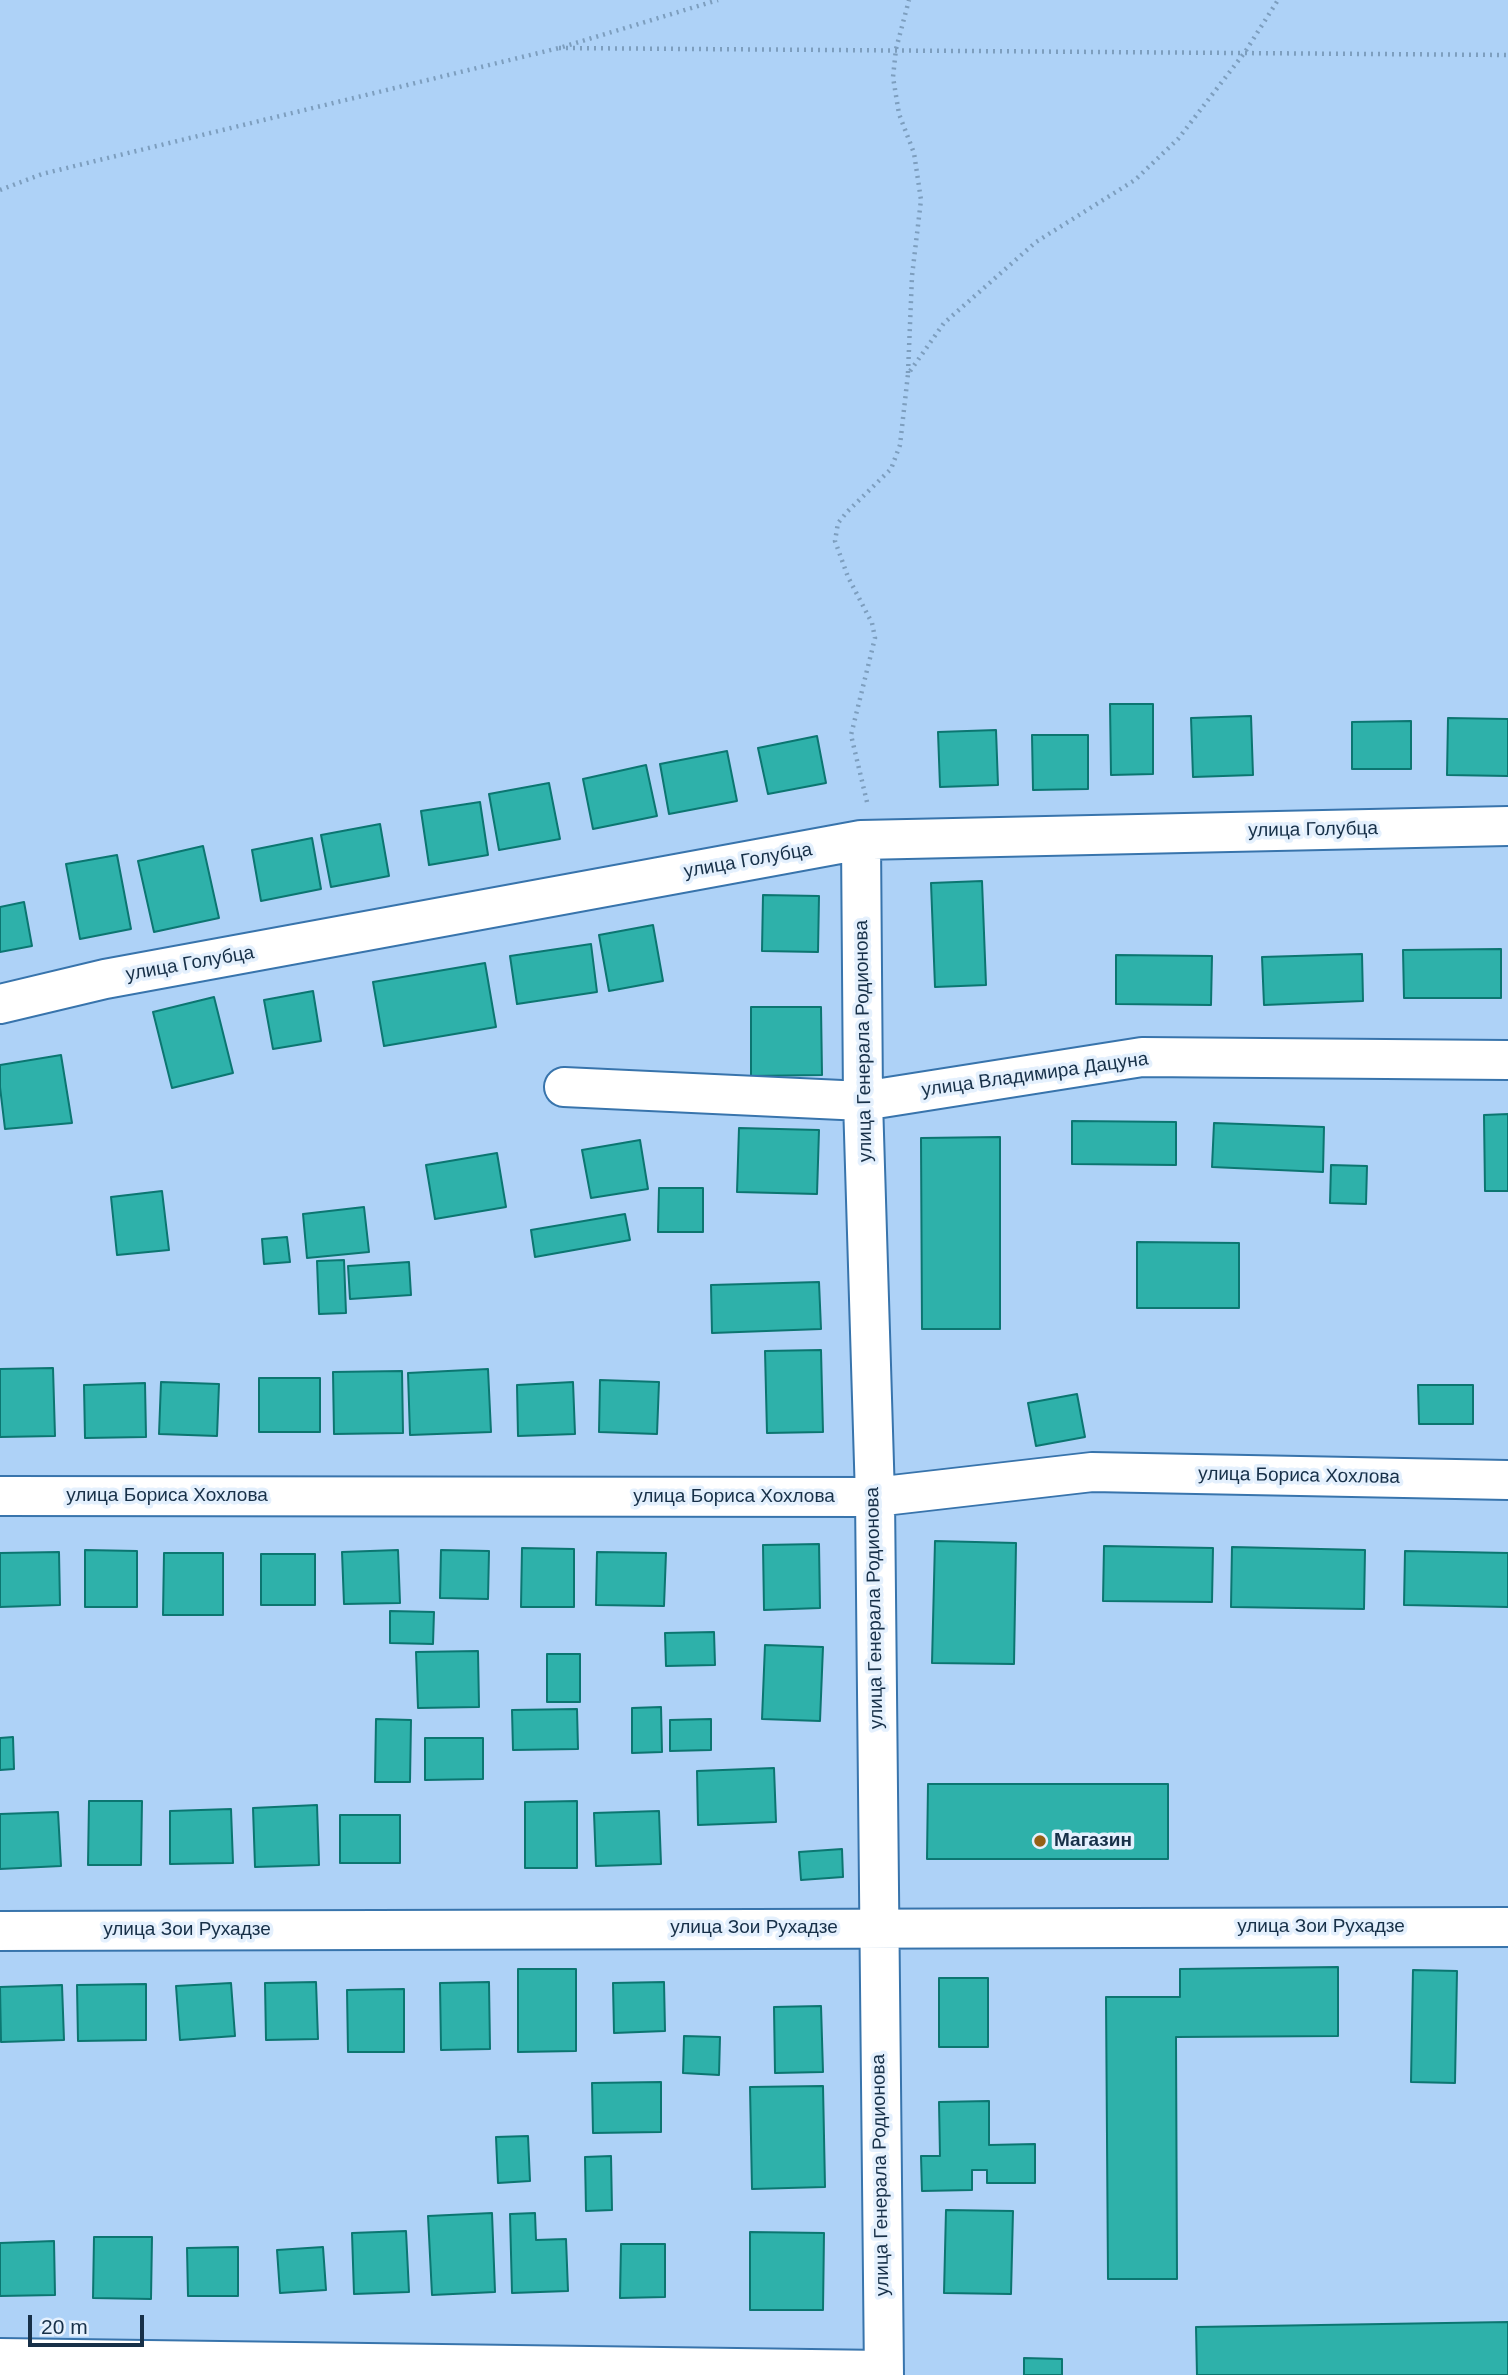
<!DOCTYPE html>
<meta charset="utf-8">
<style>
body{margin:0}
#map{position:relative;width:1508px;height:2375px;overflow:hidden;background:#aed2f7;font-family:Helvetica,sans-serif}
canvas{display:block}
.scale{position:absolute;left:28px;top:2315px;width:116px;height:32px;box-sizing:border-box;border:4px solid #173048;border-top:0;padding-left:9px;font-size:21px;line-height:24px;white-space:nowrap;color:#173048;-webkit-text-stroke:5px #e4f0fd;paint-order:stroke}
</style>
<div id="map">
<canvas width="1508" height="2375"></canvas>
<div class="scale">20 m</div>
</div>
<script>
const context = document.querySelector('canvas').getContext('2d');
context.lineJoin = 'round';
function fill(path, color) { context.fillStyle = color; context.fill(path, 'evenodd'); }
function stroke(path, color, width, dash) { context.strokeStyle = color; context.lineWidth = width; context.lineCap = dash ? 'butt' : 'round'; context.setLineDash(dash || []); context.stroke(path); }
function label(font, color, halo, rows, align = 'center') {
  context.font = font + ' Helvetica,sans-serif'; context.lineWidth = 7; context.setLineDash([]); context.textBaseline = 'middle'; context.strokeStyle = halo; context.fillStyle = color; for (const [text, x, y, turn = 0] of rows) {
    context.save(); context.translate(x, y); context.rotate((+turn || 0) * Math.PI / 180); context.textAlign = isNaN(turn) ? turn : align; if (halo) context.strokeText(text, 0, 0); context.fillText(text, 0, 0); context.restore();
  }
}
const building = new Path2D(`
 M 1110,704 L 1153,704 L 1153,774 L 1111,775 Z
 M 1251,716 L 1253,775 L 1193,777 L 1191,718 Z
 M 1448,718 L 1508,719 L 1508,776 L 1447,775 Z
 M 1411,721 L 1411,769 L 1352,769 L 1352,722 Z
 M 996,730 L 998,785 L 940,787 L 938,732 Z
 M 1032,735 L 1088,735 L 1088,789 L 1033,790 Z
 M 817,736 L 826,783 L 768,794 L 758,748 Z
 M 727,751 L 737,801 L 669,814 L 660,764 Z
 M 646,765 L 657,816 L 593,829 L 583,779 Z
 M 549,783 L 560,839 L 499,850 L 489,794 Z
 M 480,802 L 488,855 L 429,865 L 421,811 Z
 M 380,824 L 389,876 L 331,887 L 321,835 Z
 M 312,838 L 321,889 L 261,901 L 252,850 Z
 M 203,846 L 219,918 L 154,932 L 138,861 Z
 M 117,855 L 131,929 L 80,939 L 66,864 Z
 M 982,881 L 986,985 L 935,987 L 931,883 Z
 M 763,895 L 819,896 L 818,952 L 762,951 Z
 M 24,902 L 32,946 L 0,952 L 0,907 Z
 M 653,925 L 663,981 L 609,991 L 599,935 Z
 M 591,944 L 597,992 L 517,1004 L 510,956 Z
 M 1501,949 L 1501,998 L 1404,998 L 1403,950 Z
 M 1362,954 L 1363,1001 L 1264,1005 L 1262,957 Z
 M 1116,955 L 1212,956 L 1211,1005 L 1116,1004 Z
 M 485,963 L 496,1027 L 384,1046 L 373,982 Z
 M 313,991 L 321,1041 L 273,1049 L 264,1000 Z
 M 214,997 L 233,1073 L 172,1088 L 153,1012 Z
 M 751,1007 L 821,1007 L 822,1075 L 751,1076 Z
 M 61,1055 L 72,1123 L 5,1129 L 0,1087 L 0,1065 Z
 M 1508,1114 L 1508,1191 L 1485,1191 L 1484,1115 Z
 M 1072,1121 L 1176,1122 L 1176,1165 L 1072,1164 Z
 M 1214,1123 L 1324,1127 L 1323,1172 L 1212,1167 Z
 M 739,1128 L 819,1130 L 817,1194 L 737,1192 Z
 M 1000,1137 L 1000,1329 L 922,1329 L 921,1138 Z
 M 640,1140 L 648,1189 L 591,1198 L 582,1150 Z
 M 497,1153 L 506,1207 L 435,1219 L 426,1165 Z
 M 1331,1165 L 1367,1166 L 1366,1204 L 1330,1203 Z
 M 659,1188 L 703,1188 L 703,1232 L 658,1232 Z
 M 162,1191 L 169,1250 L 117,1255 L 111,1197 Z
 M 364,1207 L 369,1252 L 307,1258 L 303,1214 Z
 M 625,1214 L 630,1240 L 535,1257 L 531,1230 Z
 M 287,1237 L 290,1262 L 264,1264 L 262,1239 Z
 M 1137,1242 L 1239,1243 L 1239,1308 L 1137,1308 Z
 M 344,1260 L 346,1313 L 319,1314 L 317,1261 Z
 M 409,1262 L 411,1295 L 350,1299 L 348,1266 Z
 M 819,1282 L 821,1329 L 712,1333 L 711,1285 Z
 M 821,1350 L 823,1432 L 767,1433 L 765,1351 Z
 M 53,1368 L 55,1436 L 0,1437 L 0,1369 Z
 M 488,1369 L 491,1432 L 410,1435 L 408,1373 Z
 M 402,1371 L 403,1433 L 334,1434 L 333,1372 Z
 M 259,1378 L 320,1378 L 320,1432 L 259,1432 Z
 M 600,1380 L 659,1382 L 657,1434 L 599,1432 Z
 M 161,1382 L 219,1384 L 217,1436 L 159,1434 Z
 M 573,1382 L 575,1434 L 518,1436 L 517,1385 Z
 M 145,1383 L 146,1437 L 85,1438 L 84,1385 Z
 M 1418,1385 L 1473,1385 L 1473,1424 L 1419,1424 Z
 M 1077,1394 L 1085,1437 L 1036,1446 L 1028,1403 Z
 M 935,1541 L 1016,1543 L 1014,1664 L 932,1663 Z
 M 819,1544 L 820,1608 L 764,1610 L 763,1545 Z
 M 1104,1546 L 1213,1548 L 1212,1602 L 1103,1601 Z
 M 1232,1547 L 1365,1550 L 1364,1609 L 1231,1607 Z
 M 522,1548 L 574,1549 L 574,1607 L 521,1607 Z
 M 85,1550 L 137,1551 L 137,1607 L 85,1607 Z
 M 398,1550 L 400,1603 L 344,1604 L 342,1552 Z
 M 441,1550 L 489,1551 L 488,1599 L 440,1598 Z
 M 1405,1551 L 1508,1553 L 1508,1607 L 1404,1605 Z
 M 59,1552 L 60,1605 L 0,1607 L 0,1553 Z
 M 597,1552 L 666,1553 L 664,1606 L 596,1605 Z
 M 164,1553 L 223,1553 L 223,1615 L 163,1615 Z
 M 261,1554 L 315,1554 L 315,1605 L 261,1605 Z
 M 390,1611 L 434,1612 L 433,1644 L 390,1643 Z
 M 714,1632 L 715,1665 L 666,1666 L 665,1633 Z
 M 765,1645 L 823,1647 L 820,1721 L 762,1719 Z
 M 478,1651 L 479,1707 L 418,1708 L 416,1652 Z
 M 547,1654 L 580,1654 L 580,1702 L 547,1702 Z
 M 661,1707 L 662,1752 L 632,1753 L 632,1708 Z
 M 577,1709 L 578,1749 L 513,1750 L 512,1710 Z
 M 376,1719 L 411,1720 L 410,1782 L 375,1782 Z
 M 711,1719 L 711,1750 L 670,1751 L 670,1720 Z
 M 13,1737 L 14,1769 L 0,1770 L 0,1738 Z
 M 425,1738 L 483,1738 L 483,1779 L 425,1780 Z
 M 774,1768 L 776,1822 L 698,1825 L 697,1771 Z
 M 928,1784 L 1168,1784 L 1168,1859 L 927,1859 Z
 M 89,1801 L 142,1801 L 141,1865 L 88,1865 Z
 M 577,1801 L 577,1868 L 525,1868 L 525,1802 Z
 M 317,1805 L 319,1865 L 255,1867 L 253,1808 Z
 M 231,1809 L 233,1863 L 170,1864 L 170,1811 Z
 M 659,1811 L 661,1864 L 596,1866 L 594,1813 Z
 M 58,1812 L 61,1866 L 0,1869 L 0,1814 Z
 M 340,1815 L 400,1815 L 400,1863 L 340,1863 Z
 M 842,1849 L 843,1877 L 801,1880 L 799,1852 Z
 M 1338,1967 L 1338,2036 L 1176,2037 L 1177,2279 L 1108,2279 L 1106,1997 L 1180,1997 L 1180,1969 Z
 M 518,1969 L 576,1969 L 576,2051 L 518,2052 Z
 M 1413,1970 L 1457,1971 L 1455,2083 L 1411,2082 Z
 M 939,1978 L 988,1978 L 988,2047 L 939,2047 Z
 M 316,1982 L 318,2039 L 266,2040 L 265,1983 Z
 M 489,1982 L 490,2049 L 441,2050 L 440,1983 Z
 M 664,1982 L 665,2031 L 614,2033 L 613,1983 Z
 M 231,1983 L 235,2036 L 180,2040 L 176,1986 Z
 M 146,1984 L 146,2040 L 78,2041 L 77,1985 Z
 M 62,1985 L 64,2040 L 1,2042 L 0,1987 Z
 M 404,1989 L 404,2052 L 348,2052 L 347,1990 Z
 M 821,2006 L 823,2072 L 775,2073 L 774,2007 Z
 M 684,2036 L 720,2037 L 719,2075 L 683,2073 Z
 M 661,2082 L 661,2132 L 593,2133 L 592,2083 Z
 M 823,2086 L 825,2187 L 752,2189 L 750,2087 Z
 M 989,2101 L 989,2145 L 1035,2144 L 1035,2183 L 987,2183 L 987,2170 L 972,2170 L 972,2190 L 922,2191 L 921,2156 L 940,2156 L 939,2102 Z
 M 528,2136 L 530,2181 L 498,2183 L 496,2137 Z
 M 611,2156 L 612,2210 L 586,2211 L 585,2157 Z
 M 946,2210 L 1013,2211 L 1011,2294 L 944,2293 Z
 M 492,2213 L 495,2292 L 432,2295 L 428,2216 Z
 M 535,2213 L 536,2240 L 566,2239 L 568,2291 L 512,2293 L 510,2214 Z
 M 406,2231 L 409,2292 L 354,2294 L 352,2233 Z
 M 750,2232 L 824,2233 L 823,2310 L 750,2310 Z
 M 94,2237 L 152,2237 L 151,2299 L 93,2298 Z
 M 54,2241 L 55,2295 L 0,2296 L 0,2243 Z
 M 621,2244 L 665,2244 L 665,2297 L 620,2298 Z
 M 238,2247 L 238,2296 L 188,2296 L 187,2248 Z
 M 323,2247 L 326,2290 L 280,2293 L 277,2250 Z
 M 1508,2322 L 1508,2375 L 1197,2375 L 1196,2327 Z
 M 1024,2358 L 1062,2359 L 1062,2375 L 1024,2375 Z`);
fill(building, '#2eb1aa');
stroke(building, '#0c7671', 2);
const street = new Path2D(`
 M 861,840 L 863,1101 L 875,1497 L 884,2375
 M 0,1004 L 105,979 L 861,840 L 1508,826
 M 564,1087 L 863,1101 L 1142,1057 L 1508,1060
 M 0,1496 L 875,1497 L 1092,1472 L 1508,1480
 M 0,1931 L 1508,1927
 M 0,2358 L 884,2370`);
stroke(street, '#3874ac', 42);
stroke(new Path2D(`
 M 559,48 L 1508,55
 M 0,190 L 42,174 L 559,48 L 718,0
 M 908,373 L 912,276 L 921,200 L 914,153 L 899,114 L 893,77 L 896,49 L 909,0
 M 867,802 L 851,735 L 875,638 L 872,623 L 848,577 L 835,541 L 838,523 L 847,512 L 891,469 L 900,445 L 908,374 L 944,323 L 1036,242 L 1135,180 L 1178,139 L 1245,52 L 1278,0`), '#7d9ebe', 4.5, [2, 5]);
stroke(street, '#fff', 38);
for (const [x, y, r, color] of [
 [1040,1841,7,"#956016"]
]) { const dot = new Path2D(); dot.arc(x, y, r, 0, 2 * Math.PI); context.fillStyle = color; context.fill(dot); stroke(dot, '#e4f0fd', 2.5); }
label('19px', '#173048', '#e4f0fd', [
 ["улица Голубца",1313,830,-1],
 ["улица Голубца",748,861,-10],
 ["улица Голубца",190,964,-10],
 ["улица Генерала Родионова",864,1041,-91],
 ["улица Владимира Дацуна",1035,1075,-8],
 ["улица Бориса Хохлова",1299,1476,1],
 ["улица Бориса Хохлова",167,1496],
 ["улица Бориса Хохлова",734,1497],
 ["улица Генерала Родионова",875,1608,-91],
 ["улица Зои Рухадзе",1321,1927],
 ["улица Зои Рухадзе",754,1928],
 ["улица Зои Рухадзе",187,1930],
 ["улица Генерала Родионова",881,2175,-91]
]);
label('bold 19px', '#173048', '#e4f0fd', [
 ["Магазин",1054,1841]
], 'left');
</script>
